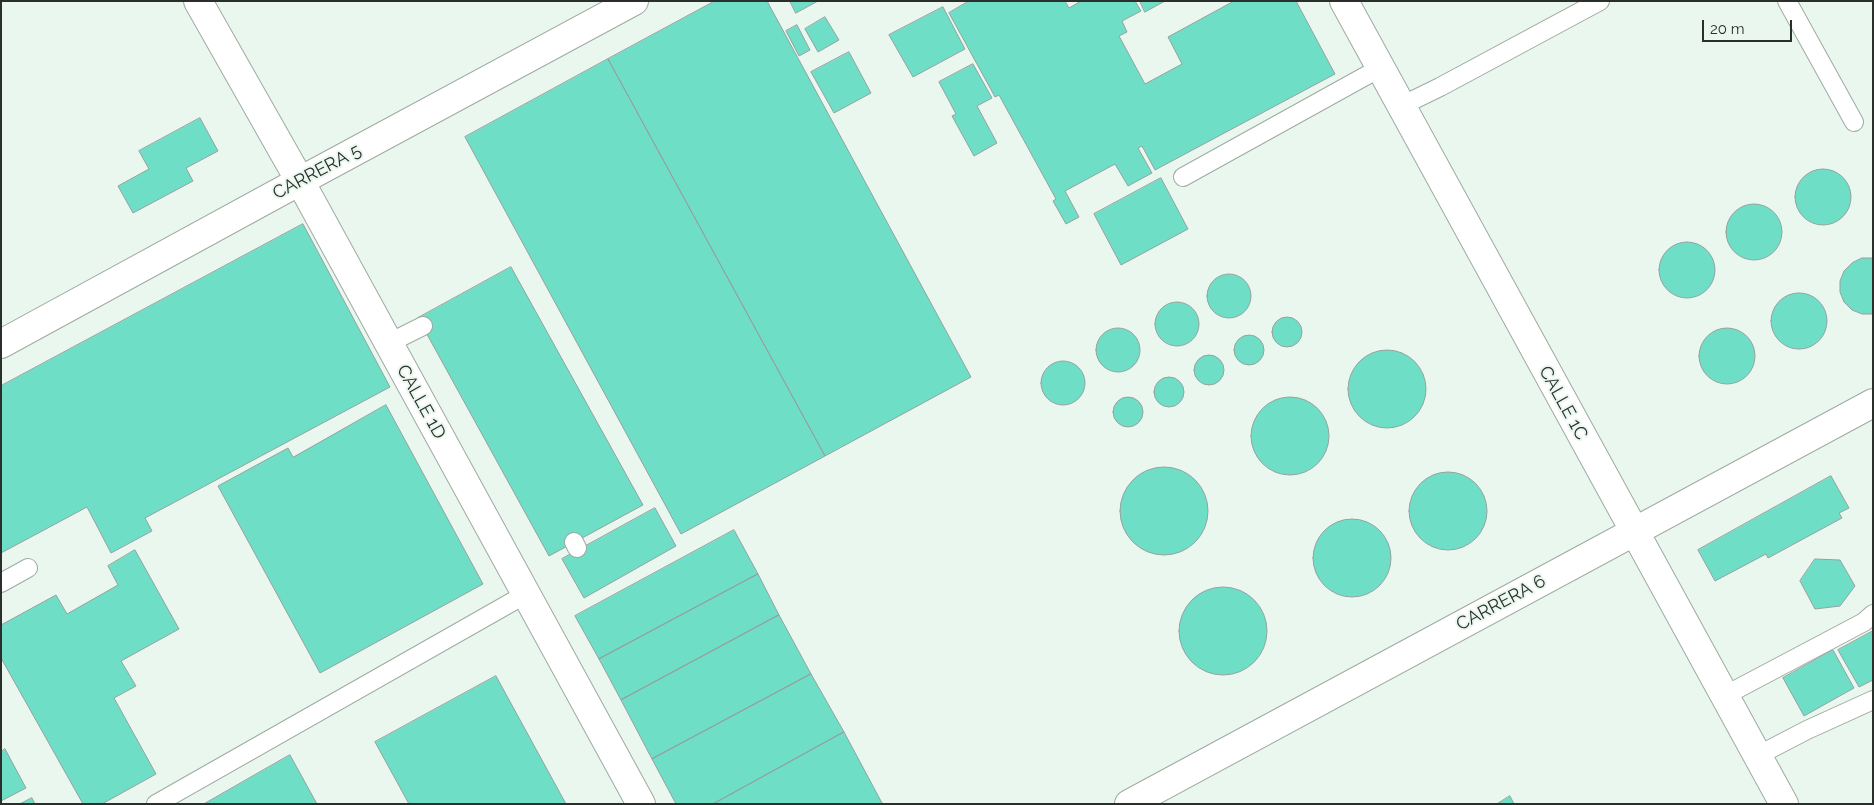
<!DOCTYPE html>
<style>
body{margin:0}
#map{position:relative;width:1874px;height:805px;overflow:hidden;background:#eaf7ee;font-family:Raleway,sans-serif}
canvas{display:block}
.frame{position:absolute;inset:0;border:2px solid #2a2f2c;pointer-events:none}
.scale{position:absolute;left:1702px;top:20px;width:90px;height:22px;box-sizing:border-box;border:2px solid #2a2f2c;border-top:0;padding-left:6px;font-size:15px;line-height:18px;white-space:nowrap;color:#2a2f2c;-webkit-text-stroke:4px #eaf7ee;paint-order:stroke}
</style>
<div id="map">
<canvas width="1874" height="805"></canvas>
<div class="frame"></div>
<div class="scale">20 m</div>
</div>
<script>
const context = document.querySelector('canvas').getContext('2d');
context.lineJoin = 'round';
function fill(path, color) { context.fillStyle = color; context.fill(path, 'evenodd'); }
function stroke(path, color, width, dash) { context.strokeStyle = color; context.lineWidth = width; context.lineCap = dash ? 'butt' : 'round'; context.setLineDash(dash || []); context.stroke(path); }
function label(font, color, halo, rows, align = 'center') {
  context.font = font + ' Raleway,sans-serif'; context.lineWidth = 4; context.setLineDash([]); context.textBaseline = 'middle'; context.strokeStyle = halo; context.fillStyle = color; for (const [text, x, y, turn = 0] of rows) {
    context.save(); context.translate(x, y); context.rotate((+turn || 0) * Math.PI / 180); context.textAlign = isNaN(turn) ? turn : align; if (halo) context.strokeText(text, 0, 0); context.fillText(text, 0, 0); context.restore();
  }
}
const building = new Path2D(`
 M 715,1 L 767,1 L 971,377 L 825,456 L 608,59 Z
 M 790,1 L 818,1 L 796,13 Z
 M 969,1 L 1065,1 L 1069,8 L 1081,1 L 1135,1 L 1141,11 L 1122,21 L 1127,32 L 1119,36 L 1145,84 L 1182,64 L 1168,37 L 1234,1 L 1296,1 L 1335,74 L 1155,170 L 1142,146 L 1138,148 L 1152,173 L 1128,186 L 1115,164 L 1065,191 L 1079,217 L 1066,224 L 1053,201 L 1056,199 L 999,95 L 995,97 L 949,13 Z
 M 1140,1 L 1165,1 L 1145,12 Z
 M 943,7 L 965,49 L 913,77 L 889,35 Z
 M 825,17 L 839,40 L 818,52 L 805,29 Z
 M 797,25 L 810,50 L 799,56 L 786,31 Z
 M 849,52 L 871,93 L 834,113 L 811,72 Z
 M 608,59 L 825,456 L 681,534 L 465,137 Z
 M 973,64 L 992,98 L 977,106 L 997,143 L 974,156 L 952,116 L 956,114 L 939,82 Z
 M 200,118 L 218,151 L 186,168 L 193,181 L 133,213 L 118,186 L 149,169 L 139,151 Z
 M1795 197a28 28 0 1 1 56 0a28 28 0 1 1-56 0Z
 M 1161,178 L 1188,229 L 1121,265 L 1094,214 Z
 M1726 232a28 28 0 1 1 56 0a28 28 0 1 1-56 0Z
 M 303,224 L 390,387 L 145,518 L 152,531 L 111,553 L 87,507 L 1,553 L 1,386 Z
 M1659 270a28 28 0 1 1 56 0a28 28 0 1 1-56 0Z
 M 1862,258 L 1873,258 L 1873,314 L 1862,314 L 1852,310 L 1844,302 L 1840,292 L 1840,281 L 1844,271 L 1852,263 Z
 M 511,267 L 643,505 L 549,556 L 418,318 Z
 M1207 296a22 22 0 1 1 44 0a22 22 0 1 1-44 0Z
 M1771 321a28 28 0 1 1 56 0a28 28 0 1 1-56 0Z
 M1155 324a22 22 0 1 1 44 0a22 22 0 1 1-44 0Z
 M1272 332a15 15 0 1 1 30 0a15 15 0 1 1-30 0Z
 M1699 356a28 28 0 1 1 56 0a28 28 0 1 1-56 0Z
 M1096 350a22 22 0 1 1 44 0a22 22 0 1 1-44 0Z
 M1234 350a15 15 0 1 1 30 0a15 15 0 1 1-30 0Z
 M1348 389a39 39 0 1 1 78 0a39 39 0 1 1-78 0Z
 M1194 370a15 15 0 1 1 30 0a15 15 0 1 1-30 0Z
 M1041 383a22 22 0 1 1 44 0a22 22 0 1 1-44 0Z
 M1154 392a15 15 0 1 1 30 0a15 15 0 1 1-30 0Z
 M1113 412a15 15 0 1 1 30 0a15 15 0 1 1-30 0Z
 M1251 436a39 39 0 1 1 78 0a39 39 0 1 1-78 0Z
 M 386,405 L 483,584 L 320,673 L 218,486 L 288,448 L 293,457 Z
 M1120 511a44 44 0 1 1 88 0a44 44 0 1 1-88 0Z
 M1409 511a39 39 0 1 1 78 0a39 39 0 1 1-78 0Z
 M 1831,476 L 1849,508 L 1839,513 L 1842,518 L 1768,558 L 1766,554 L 1715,581 L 1698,550 Z
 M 655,508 L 676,546 L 584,598 L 562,559 Z
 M1313 558a39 39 0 1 1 78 0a39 39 0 1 1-78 0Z
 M 734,530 L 758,574 L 599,659 L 575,616 Z
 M 135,550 L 179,629 L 121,661 L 136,686 L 114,698 L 156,774 L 102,804 L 83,804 L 1,658 L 1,625 L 56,595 L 67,614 L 118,585 L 108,566 Z
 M 1815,559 L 1840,560 L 1855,586 L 1840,606 L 1815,609 L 1800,581 Z
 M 758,574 L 779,615 L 621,700 L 599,659 Z
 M1179 631a44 44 0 1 1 88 0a44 44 0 1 1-88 0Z
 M 779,615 L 811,674 L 652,759 L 621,700 Z
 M 1873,631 L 1873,680 L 1859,687 L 1838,650 Z
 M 1833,650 L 1854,688 L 1804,716 L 1783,678 Z
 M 811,674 L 844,732 L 713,804 L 676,804 L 652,759 Z
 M 496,676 L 566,804 L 409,804 L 375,742 Z
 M 844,732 L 882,803 L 880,804 L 713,804 Z
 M 5,749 L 26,788 L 1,801 L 1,752 Z
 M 290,755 L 317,804 L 204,804 Z
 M 1510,796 L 1514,804 L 1497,804 Z
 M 32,798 L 35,804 L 20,804 Z`);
fill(building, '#6fdec7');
stroke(building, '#93a29e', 1);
const service = new Path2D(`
 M 1787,1 L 1854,122
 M 1401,106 L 1440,87 L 1600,1
 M 1183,177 L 1380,68
 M 389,343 L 423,326
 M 574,542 L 577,548
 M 1,583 L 28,568
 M 1724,696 L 1864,622 L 1873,614
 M 1757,756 L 1807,730 L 1873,700
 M 156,804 L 526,594`);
const minor = new Path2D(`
 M 198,1 L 300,181 L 641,804
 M 1344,1 L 1784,804
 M 1,344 L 300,181 L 634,1
 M 1129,804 L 1873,403`);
stroke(service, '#9eaaa2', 20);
stroke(minor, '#9eaaa2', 30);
stroke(service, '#fff', 18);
stroke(minor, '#fff', 28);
label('18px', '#2a2f2c', '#eaf7ee', [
 ["CARRERA 5",317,172,-28],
 ["CALLE 1D",421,402,61],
 ["CALLE 1C",1563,403,61],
 ["CARRERA 6",1501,603,-28]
]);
</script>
